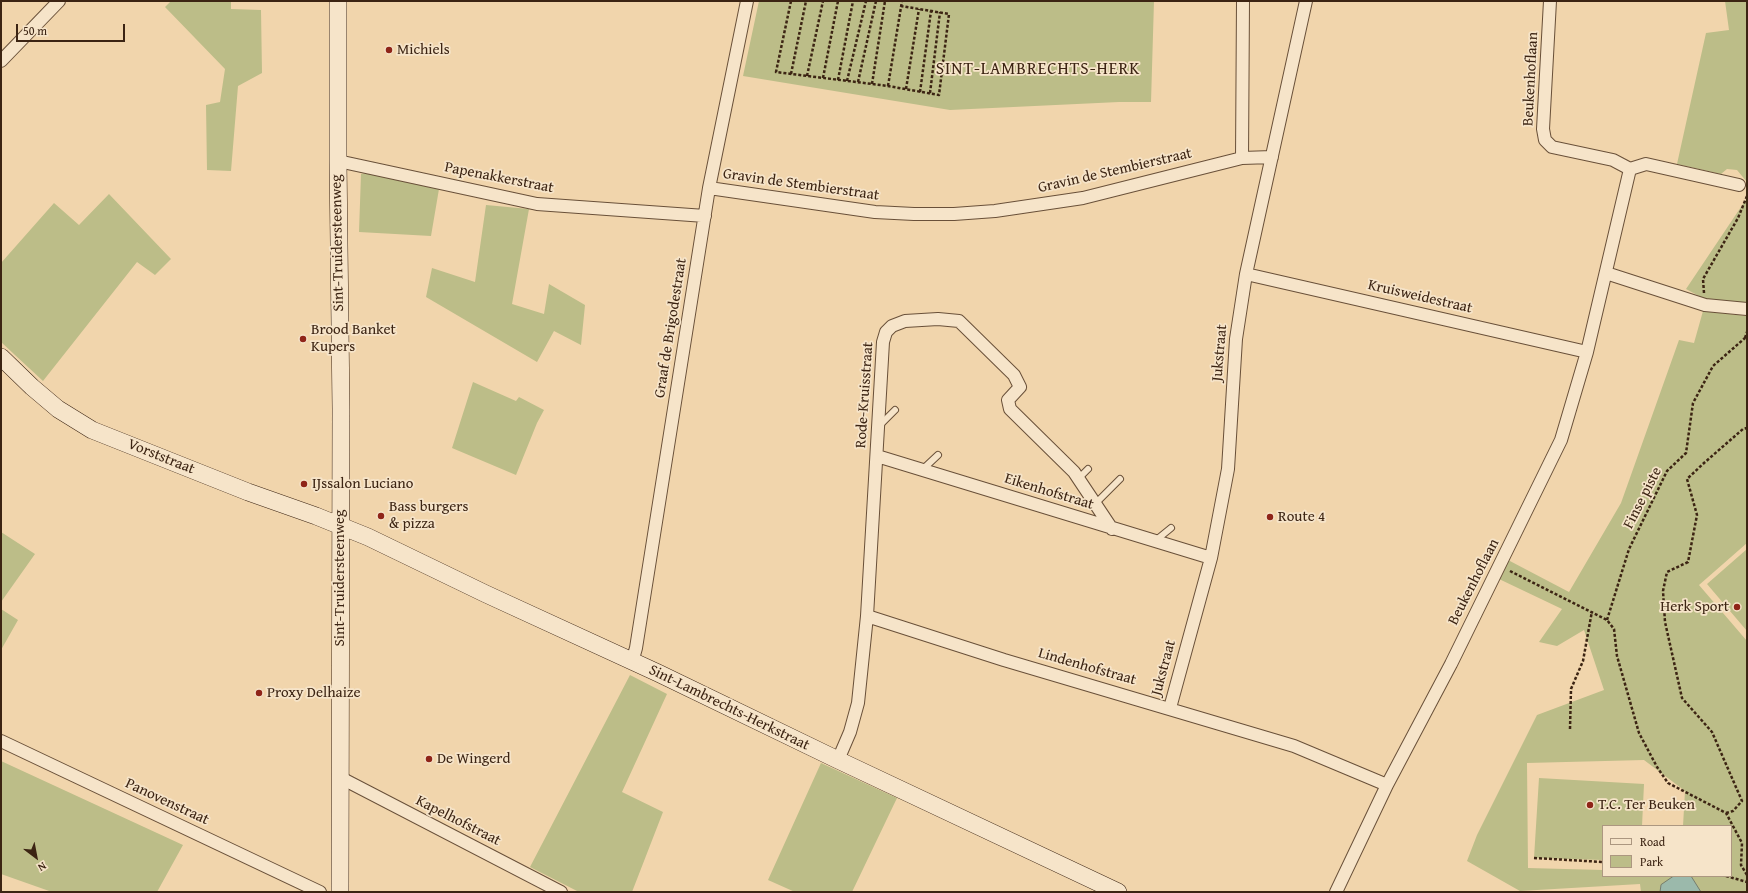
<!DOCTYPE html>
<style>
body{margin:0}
#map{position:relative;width:1748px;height:893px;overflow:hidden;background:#f1d5ac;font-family:"Gentium Book Plus",serif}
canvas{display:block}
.frame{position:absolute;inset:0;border:2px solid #3c2413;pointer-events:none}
.legend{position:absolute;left:1602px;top:825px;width:130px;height:52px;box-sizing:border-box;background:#f6e4c9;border:1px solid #ac9780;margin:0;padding:5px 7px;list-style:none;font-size:12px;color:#3c2413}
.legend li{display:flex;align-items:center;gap:8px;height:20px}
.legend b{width:20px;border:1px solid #ac9780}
.north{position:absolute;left:16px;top:837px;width:40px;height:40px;-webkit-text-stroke:3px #f6e4c9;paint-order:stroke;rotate:148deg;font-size:11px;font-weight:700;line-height:16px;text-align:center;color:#3c2413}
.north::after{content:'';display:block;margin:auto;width:14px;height:18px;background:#3c2413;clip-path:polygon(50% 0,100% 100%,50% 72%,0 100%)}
.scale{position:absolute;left:16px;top:24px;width:109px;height:18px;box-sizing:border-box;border:2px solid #3c2413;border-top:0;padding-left:5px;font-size:12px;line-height:14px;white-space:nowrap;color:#3c2413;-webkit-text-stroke:3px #f6e4c9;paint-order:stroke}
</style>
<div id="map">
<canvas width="1748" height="893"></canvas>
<div class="frame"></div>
<ul class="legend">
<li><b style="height:5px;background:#f6e4c9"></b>Road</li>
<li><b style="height:11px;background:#bcbd88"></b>Park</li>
</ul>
<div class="north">N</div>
<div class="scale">50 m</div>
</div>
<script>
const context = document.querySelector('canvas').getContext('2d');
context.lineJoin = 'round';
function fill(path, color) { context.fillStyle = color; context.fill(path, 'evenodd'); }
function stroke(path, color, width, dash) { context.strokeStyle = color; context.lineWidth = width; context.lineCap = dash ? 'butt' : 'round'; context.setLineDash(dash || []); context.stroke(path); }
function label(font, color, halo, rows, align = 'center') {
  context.font = font + ' "Gentium Book Plus",serif'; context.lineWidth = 3.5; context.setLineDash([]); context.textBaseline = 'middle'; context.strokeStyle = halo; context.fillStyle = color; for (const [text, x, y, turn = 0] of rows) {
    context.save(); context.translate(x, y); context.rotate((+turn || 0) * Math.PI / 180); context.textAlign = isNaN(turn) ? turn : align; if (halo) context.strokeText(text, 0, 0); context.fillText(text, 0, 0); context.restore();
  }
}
fill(new Path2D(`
 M 171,1 L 231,1 L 231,9 L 261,10 L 262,73 L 238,86 L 231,171 L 207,170 L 206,105 L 220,102 L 225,69 L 165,7 Z
 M 759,1 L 1154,1 L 1151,102 L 1119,102 L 950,110 L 743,76 Z
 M 1725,1 L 1747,1 L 1747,182 L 1737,170 L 1727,169 L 1721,174 L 1677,164 L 1706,33 L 1729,30 Z
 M 367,173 L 439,189 L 431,236 L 359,232 L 361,174 Z
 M 109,194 L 171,259 L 155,275 L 137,262 L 43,381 L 1,342 L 1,263 L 54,203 L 79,225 Z
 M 1747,198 L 1747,306 L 1710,302 L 1686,289 Z
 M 486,205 L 529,209 L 512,304 L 544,314 L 549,284 L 585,305 L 581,345 L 554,331 L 537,362 L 426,297 L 432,268 L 475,282 Z
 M 1703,311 L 1747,316 L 1747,543 L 1699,585 L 1747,641 L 1747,892 L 1641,892 L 1640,884 L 1520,891 L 1467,861 L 1477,835 L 1537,715 L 1604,690 L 1584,630 L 1557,646 L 1539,642 L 1562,609 L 1499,579 L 1508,560 L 1569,592 L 1621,503 L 1679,340 L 1694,343 ZM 1644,760 L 1685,791 L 1683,826 L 1731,826 L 1731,876 L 1603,876 L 1603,870 L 1528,868 L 1527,763 Z
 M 473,382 L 516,401 L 519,397 L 544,410 L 537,423 L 516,475 L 452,448 Z
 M 1,532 L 35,554 L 1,602 Z
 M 1747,549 L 1747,631 L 1707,584 Z
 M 1,609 L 18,620 L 1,650 Z
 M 630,675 L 667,694 L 622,792 L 663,812 L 632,892 L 579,892 L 530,867 Z
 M 1,761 L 183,845 L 157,892 L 52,892 L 1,874 Z
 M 821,763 L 897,798 L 852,892 L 795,892 L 768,880 Z
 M 1539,778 L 1644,784 L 1642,826 L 1603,826 L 1603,860 L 1534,858 Z`), '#bcbd88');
const water = new Path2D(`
 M 1674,876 L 1691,876 L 1701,892 L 1660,892 L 1661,885 Z`);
fill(water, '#9bb9ab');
stroke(water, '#757d6e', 1);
const lane = new Path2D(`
 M 879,426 L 895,410
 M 922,470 L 938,455
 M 1078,479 L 1088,469
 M 1096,503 L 1120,479
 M 1155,541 L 1171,528`);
const street = new Path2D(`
 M 1550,1 L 1543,129 L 1545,140 L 1552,147 L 1613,160 L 1630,169 L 1646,164 L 1739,185
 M 1,61 L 59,1
 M 1242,158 L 1243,1
 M 338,161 L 537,204 L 705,216
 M 709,188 L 875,212 L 914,214 L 954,214 L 995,211 L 1083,198 L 1242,158 L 1272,157
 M 1606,273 L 1705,305 L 1747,309
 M 1246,274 L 1587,352
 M 877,456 L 1211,558
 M 867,616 L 1004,660 L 1294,746 L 1387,785
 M 632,662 L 636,648 L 709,188 L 747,1
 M 1170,708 L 1211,558 L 1228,469 L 1236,339 L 1246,274 L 1306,1
 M 1,741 L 320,892
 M 838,760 L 850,732 L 858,703 L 867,616 L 883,342 L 886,332 L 892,326 L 905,321 L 938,319 L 959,321 L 1014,375 L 1020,387 L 1008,400 L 1010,409 L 1074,472 L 1112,529
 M 341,778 L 561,892
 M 1336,892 L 1387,785 L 1451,664 L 1561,440 L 1587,352 L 1630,169`);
const secondary = new Path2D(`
 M 338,1 L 338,161 L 341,409 L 340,892
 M 1,357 L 32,387 L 58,409 L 92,430 L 248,492 L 316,516 L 368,537 L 486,594 L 658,673 L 838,760 L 1118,892`);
stroke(lane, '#695039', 8);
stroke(street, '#695039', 14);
stroke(secondary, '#3c2413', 18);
stroke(new Path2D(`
 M 791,1 L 776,72 L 888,86 L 939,95 L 949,14 L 901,6
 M 791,74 L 806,1
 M 807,76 L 823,1
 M 823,78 L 838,1
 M 838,80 L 853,1
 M 847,81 L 866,1
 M 858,82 L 876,1
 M 872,84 L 885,1
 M 888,86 L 902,1
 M 906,89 L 919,9
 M 920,92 L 931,11
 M 930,93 L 940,12
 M 1704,293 L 1703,279 L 1738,218 L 1747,196
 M 1745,338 L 1747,332
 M 1510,571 L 1607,620 L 1614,629 L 1617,656 L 1639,733 L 1657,767 L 1668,783 L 1726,813 L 1742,843 L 1741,865 L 1747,875
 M 1607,620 L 1629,549 L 1667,471 L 1686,453 L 1693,403 L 1713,366 L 1745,338 L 1747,338
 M 1570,729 L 1571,689 L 1583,661 L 1592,611
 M 1726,813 L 1733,811 L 1742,801 L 1712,732 L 1682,698 L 1665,622 L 1663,591 L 1667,572 L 1688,562 L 1697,515 L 1687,479 L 1704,463 L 1743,429 L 1747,428
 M 1534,858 L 1603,862
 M 1726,876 L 1747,882`), '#3c2413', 2.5, [3, 2]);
stroke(lane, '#f6e4c9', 6);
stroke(street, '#f6e4c9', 12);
stroke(secondary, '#f6e4c9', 17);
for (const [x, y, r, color] of [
 [389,50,4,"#8f2418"],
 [303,339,4,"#8f2418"],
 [304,484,4,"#8f2418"],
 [381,516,4,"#8f2418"],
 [1270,517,4,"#8f2418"],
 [1737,607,4,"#8f2418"],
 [259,693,4,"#8f2418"],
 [429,759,4,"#8f2418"],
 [1590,805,4,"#8f2418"]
]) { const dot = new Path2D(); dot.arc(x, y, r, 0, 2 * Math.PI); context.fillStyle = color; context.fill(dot); stroke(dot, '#f6e4c9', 1.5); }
label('15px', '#3c2413', '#f6e4c9', [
 ["Michiels",397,50],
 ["Brood Banket",311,330],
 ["Kupers",311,347],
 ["IJssalon Luciano",312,484],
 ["Bass burgers",389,507],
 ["& pizza",389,524],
 ["Route 4",1278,517],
 ["Herk Sport",1729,607,"right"],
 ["Proxy Delhaize",267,693],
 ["De Wingerd",437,759],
 ["T.C. Ter Beuken",1598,805]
], 'left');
label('15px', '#3c2413', '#f6e4c9', [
 ["Beukenhoflaan",1531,79,-87],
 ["Gravin de Stembierstraat",1115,171,-13],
 ["Papenakkerstraat",499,178,11],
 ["Gravin de Stembierstraat",801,185,8],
 ["Sint-Truidersteenweg",338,243,-91],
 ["Kruisweidestraat",1420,297,13],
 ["Graaf de Brigodestraat",671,328,-81],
 ["Jukstraat",1220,353,-85],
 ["Rode-Kruisstraat",865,395,-86],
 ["Vorststraat",161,457,22],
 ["Eikenhofstraat",1049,492,17],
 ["Finse piste",1643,498,-63],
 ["Sint-Truidersteenweg",340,578,-90],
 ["Beukenhoflaan",1474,582,-63],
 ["Lindenhofstraat",1087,667,16],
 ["Jukstraat",1164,668,-75],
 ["Sint-Lambrechts-Herkstraat",729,708,26],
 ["Panovenstraat",167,802,25],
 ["Kapelhofstraat",458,821,27]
]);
context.letterSpacing = '1px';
label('17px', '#3c2413', '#f6e4c9', [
 ["SINT-LAMBRECHTS-HERK",1038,70]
]);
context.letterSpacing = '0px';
</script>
